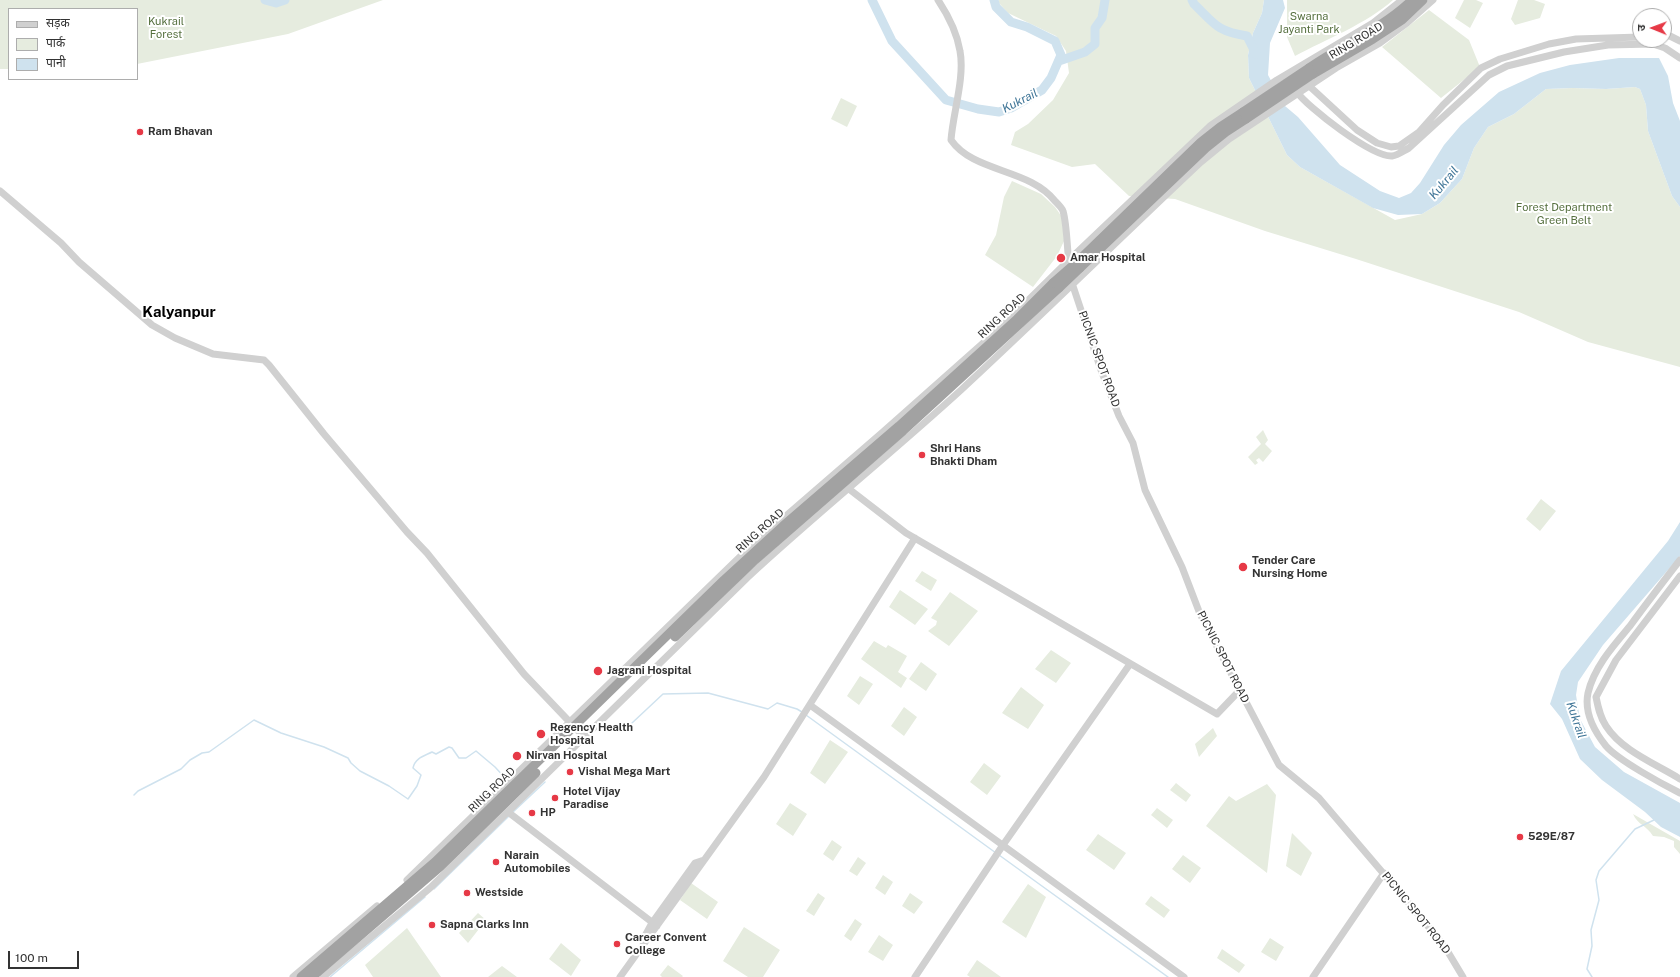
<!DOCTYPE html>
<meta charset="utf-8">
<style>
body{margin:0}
#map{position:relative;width:1680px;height:977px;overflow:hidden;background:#fff;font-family:"Public Sans","Noto Sans Devanagari",sans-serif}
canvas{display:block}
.legend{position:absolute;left:8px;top:8px;width:130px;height:72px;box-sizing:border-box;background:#fff;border:1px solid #adadad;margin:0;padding:5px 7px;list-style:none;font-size:12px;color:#333}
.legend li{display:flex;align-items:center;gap:8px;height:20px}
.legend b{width:20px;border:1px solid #adadad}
.north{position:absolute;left:1632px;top:8px;width:40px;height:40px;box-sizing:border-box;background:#fff;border:1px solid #adadad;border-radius:50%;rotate:271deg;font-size:11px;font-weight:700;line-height:16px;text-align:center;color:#333}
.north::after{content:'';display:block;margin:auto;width:14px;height:18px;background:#e63946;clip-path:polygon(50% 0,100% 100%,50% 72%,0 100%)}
.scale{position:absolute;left:8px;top:951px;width:71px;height:18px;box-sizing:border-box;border:2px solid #333;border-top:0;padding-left:5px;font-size:12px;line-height:14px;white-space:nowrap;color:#333;-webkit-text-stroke:3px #fff;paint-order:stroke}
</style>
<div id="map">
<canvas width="1680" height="977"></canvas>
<ul class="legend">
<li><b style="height:5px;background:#d0d0d0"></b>सड़क</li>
<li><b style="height:11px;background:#e6ecdf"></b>पार्क</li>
<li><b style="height:11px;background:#cfe2ee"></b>पानी</li>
</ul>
<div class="north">उ</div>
<div class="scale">100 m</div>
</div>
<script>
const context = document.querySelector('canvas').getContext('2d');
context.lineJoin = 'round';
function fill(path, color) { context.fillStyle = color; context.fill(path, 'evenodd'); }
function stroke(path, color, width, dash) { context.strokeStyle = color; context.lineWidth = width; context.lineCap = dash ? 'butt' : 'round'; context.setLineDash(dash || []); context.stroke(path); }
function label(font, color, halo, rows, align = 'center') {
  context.font = font + ' "Public Sans",sans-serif'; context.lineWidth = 4; context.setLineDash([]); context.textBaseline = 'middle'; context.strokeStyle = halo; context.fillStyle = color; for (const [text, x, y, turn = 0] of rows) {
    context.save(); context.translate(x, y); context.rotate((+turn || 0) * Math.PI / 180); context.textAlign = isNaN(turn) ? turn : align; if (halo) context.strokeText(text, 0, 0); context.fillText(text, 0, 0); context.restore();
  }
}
fill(new Path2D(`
 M 0,0 L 383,0 L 288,34 L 137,64 L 137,9 L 9,9 L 9,69 L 0,69 Z
 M 999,0 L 1264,0 L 1262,13 L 1253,33 L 1248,55 L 1249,78 L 1287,155 L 1300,167 L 1395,220 L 1422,214 L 1440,203 L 1462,179 L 1474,148 L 1488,127 L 1514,114 L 1546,89 L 1573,88 L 1606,89 L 1635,87 L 1640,89 L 1646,105 L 1648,131 L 1672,196 L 1680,207 L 1680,367 L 1588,342 L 1519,312 L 1356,259 L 1265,231 L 1175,199 L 1129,196 L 1095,164 L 1072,167 L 1011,145 L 1015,132 L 1028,124 L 1053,100 L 1069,73 L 1066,51 L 1056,36 L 1008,13 L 998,2 Z
 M 1287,0 L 1393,0 C 1368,23 1325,40 1295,56 L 1287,37 Z
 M 1464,0 L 1476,0 L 1483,3 L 1470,28 L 1455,18 Z
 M 1518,0 L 1534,0 L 1545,4 L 1540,18 L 1515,25 L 1511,19 Z
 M 1429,10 L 1469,40 L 1480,67 L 1441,98 L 1382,47 Z
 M 841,98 L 857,106 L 847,127 L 831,119 Z
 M 1012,181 L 1041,194 L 1055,207 L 1062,217 L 1064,241 L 1057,256 L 1033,287 L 985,255 L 996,235 L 1004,197 Z
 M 1263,430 L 1268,440 L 1265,444 L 1272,451 L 1263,462 L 1259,458 L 1256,460 L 1258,463 L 1255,465 L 1248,457 L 1261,444 L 1256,437 Z
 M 1541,499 L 1556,511 L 1540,531 L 1526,519 Z
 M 922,571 L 937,580 L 931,591 L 915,581 Z
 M 900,590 L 928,609 L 915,625 L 889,607 Z
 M 950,592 L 978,611 L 949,646 L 928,631 L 936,625 L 937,621 L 931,618 Z
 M 874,641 L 886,648 L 888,645 L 907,656 L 898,672 L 907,678 L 901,688 L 861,659 Z
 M 1051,650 L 1071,663 L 1056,683 L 1035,669 Z
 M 921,662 L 937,674 L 926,691 L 909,679 Z
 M 860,676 L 873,684 L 859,705 L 847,696 Z
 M 1021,687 L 1044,705 L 1028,729 L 1002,713 Z
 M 904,707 L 917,717 L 904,736 L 891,726 Z
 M 1213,728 L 1217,736 L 1199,757 L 1195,744 Z
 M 830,740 L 848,752 L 825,784 L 810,773 Z
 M 984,763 L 1001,776 L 987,795 L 970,782 Z
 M 1176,783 L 1191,795 L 1186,802 L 1170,790 Z
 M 1267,784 L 1276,795 L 1267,873 L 1206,826 L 1229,796 L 1236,801 Z
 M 790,803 L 807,814 L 793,836 L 776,824 Z
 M 1157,808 L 1173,820 L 1167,828 L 1151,815 Z
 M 1633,814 L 1680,841 L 1680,854 L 1674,847 L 1674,841 L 1664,837 L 1653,836 C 1646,825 1638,825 1633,814 Z
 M 1292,833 L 1312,853 L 1301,876 L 1286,866 Z
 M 1098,834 L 1126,853 L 1114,870 L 1086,850 Z
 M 832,840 L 842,847 L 833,861 L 823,854 Z
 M 1183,855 L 1201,868 L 1190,883 L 1172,869 Z
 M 858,857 L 866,863 L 857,876 L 849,871 Z
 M 883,875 L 893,882 L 885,895 L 875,888 Z
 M 691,883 L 718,902 L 707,919 L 680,900 Z
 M 1028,884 L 1046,897 L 1026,938 L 1002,922 Z
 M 818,893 L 825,898 L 814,916 L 806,911 Z
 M 910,893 L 923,902 L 914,914 L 902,906 Z
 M 1151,896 L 1170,910 L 1164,918 L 1145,904 Z
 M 478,913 L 486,920 L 468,943 L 459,933 Z
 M 855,919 L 862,924 L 851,941 L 844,936 Z
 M 744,927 L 780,950 L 763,977 L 748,977 L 723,961 Z
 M 407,928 L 441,977 L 373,977 L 365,965 Z
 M 879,935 L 893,945 L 883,961 L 868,952 Z
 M 1270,938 L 1284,947 L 1276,961 L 1261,952 Z
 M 561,943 L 581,960 L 571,976 L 549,959 Z
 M 1222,949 L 1245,965 L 1239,973 L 1217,958 Z
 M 977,960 L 1001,977 L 970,977 L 967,975 Z
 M 668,965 L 683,976 L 682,977 L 662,977 L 660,975 Z
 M 502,966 L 517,977 L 488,977 Z`), '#e6ecdf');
fill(new Path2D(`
 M 1264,0 L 1283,0 L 1285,8 L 1270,43 L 1268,75 L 1285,106 L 1298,117 L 1340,165 L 1380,191 L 1399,198 L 1411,193 L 1420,183 L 1444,145 L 1461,125 L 1499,92 L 1540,73 L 1570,65 L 1619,58 L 1659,58 L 1668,76 L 1673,103 L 1680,121 L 1680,207 L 1672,196 L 1648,131 L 1646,105 L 1640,89 L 1635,87 L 1606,89 L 1573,88 L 1546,89 L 1514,114 L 1488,127 L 1474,148 L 1462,179 L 1440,203 L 1422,214 L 1398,215 L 1373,208 L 1300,167 L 1287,155 L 1249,78 L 1248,55 L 1253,33 L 1262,13 Z
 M 1680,522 L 1680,556 L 1603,645 L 1578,682 L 1576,695 L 1580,719 L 1595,747 L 1624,772 L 1680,803 L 1680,837 L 1661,827 L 1645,812 L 1602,780 L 1580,759 L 1562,719 L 1550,704 L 1561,671 L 1668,541 Z`), '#cfe2ee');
stroke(new Path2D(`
 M 806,715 L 996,853
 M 632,723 L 663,694 L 708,693 L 768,709 L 777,703 L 797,709 L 802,712
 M 134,795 L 138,791 L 181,769 L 190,760 L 202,753 L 209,752 L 254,720 L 281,733 L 324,747 L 348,758 L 351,763 L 360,771 L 389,786 L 408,799 L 417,786 L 421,775 L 413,768 C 415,758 424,756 432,752 L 436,754 L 449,747 L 452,748 L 459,758 L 466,758 L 476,751 L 495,767 L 506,779 L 508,778
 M 513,812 L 545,782
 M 999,855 L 1168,977
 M 434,889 L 509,816
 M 330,977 L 425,897
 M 1592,977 L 1587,969 L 1592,946 L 1591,930 L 1599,900 L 1596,880 L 1599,871 L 1635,829 L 1654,820`), '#cfe2ee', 1.5);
stroke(new Path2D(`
 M 265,0 L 276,3 L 285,0
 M 872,0 L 892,41 L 946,100 L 978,109 L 999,112 L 1011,108 L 1042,90 L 1051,78 L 1061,55 L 1055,41 L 1027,27 L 1011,22 L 996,7 L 994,0
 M 1192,0 L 1194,4 C 1215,24 1216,31 1247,36 L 1256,54
 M 1059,61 L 1085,52 L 1095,44 L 1095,28 L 1102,18 L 1105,0`), '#cfe2ee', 9);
stroke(new Path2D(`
 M 938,0 C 948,15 957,33 960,51 C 965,77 953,113 951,140 C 974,173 1029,168 1055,201 C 1058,204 1062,208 1063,211 C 1067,225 1067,248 1069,263
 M 1664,36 L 1670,36 L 1680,41
 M 1306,83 L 1357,130 L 1377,143 L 1391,147 L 1399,146 L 1419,132 L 1443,105 L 1481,68 L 1500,59 L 1549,44 L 1576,39 L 1640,37
 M 1296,91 C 1308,108 1372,157 1392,156 C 1398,155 1403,151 1409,148 L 1489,75 L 1507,66 L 1564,52 L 1608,45 L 1653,44 L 1665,48 L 1680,58
 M 0,191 L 61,243 L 79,262 L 152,325 L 175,338 L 213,354 L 264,360 L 269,365 L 324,434 L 407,532 L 427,553 L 524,674 L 584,737
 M 1071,280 L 1101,370 L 1119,416 L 1133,443 L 1145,490 L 1182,567 L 1200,614 L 1279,765 L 1319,798 L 1418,914 L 1445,947 L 1463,977
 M 849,489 L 906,533 L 1217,714 L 1240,690
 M 1680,560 C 1663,582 1646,604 1630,626 C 1614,645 1594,667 1588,693 C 1584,712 1594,731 1606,746 C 1618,760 1662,784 1680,793
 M 1680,576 L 1616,660 L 1596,697 C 1598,707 1600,717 1606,726 C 1622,751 1656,764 1680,779
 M 810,705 L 1184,977
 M 508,812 L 657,926
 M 407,880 L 749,548 L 883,432 L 1000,328 L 1069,260 L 1210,126 L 1277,80 L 1373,23 L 1402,0
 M 645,936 L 652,923 L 695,863 L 704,860
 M 293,977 L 377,906
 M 323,977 L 430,888 L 747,578 C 817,513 891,454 961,390 C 1042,315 1120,238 1201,162 L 1229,139 L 1336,68 L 1380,43 L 1407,23 L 1433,0
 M 620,977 L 764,777 L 915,538
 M 915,977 L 1003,845 L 1130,664
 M 1313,977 L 1384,873`), '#d0d0d0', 7);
stroke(new Path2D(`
 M 1309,68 C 1343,44 1382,29 1412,0
 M 1313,74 L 1373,39 L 1402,20 L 1423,0
 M 1077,262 L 1201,142 L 1220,127 L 1243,112
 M 1080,268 L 1206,148 L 1226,132 L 1246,119
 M 675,637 L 755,560 L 903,431 L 1059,288
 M 301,977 L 435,862 L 724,580 L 783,526 L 899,426 L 1017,319 L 1053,283
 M 312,977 L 441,866 L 536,773`), '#a2a2a2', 9);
stroke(new Path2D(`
 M 1243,112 L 1309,68
 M 1246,119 L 1313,74
 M 1053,283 L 1077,262
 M 1059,288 L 1080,268`), '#a2a2a2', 9);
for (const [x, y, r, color] of [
 [140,132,4,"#e63946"],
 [1061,258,5,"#e63946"],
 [922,455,4,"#e63946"],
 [1243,567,5,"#e63946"],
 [598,671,5,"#e63946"],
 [541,734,5,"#e63946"],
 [517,756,5,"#e63946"],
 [570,772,4,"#e63946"],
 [555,798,4,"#e63946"],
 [532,813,4,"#e63946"],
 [1520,837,4,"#e63946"],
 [496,862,4,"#e63946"],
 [467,893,4,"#e63946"],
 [432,925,4,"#e63946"],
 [617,944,4,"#e63946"]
]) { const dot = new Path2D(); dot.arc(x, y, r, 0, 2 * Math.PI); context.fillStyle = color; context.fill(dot); stroke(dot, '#fff', 1.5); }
label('11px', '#56703f', '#fff', [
 ["Swarna",1309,17],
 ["Jayanti Park",1309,30],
 ["Kukrail",166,22],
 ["Forest",166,35],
 ["Forest Department",1564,208],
 ["Green Belt",1564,221]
]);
label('11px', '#333', '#fff', [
 ["RING ROAD",1356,41,-31],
 ["RING ROAD",1002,316,-43],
 ["PICNIC SPOT ROAD",1099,359,70],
 ["RING ROAD",760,531,-42],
 ["PICNIC SPOT ROAD",1223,657,63],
 ["RING ROAD",492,790,-44],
 ["PICNIC SPOT ROAD",1416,913,51]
]);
label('bold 11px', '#333', '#fff', [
 ["Ram Bhavan",148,132],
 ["Amar Hospital",1070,258],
 ["Shri Hans",930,449],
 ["Bhakti Dham",930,462],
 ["Tender Care",1252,561],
 ["Nursing Home",1252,574],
 ["Jagrani Hospital",607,671],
 ["Regency Health",550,728],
 ["Hospital",550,741],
 ["Nirvan Hospital",526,756],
 ["Vishal Mega Mart",578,772],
 ["Hotel Vijay",563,792],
 ["Paradise",563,805],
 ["HP",540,813],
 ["529E/87",1528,837],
 ["Narain",504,856],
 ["Automobiles",504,869],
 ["Westside",475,893],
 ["Sapna Clarks Inn",440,925],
 ["Career Convent",625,938],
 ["College",625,951]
], 'left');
label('italic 12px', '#3f7597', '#fff', [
 ["Kukrail",1020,101,-27],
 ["Kukrail",1444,183,-50],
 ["Kukrail",1576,720,71]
]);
label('bold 15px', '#000', '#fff', [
 ["Kalyanpur",179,312]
]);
</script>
